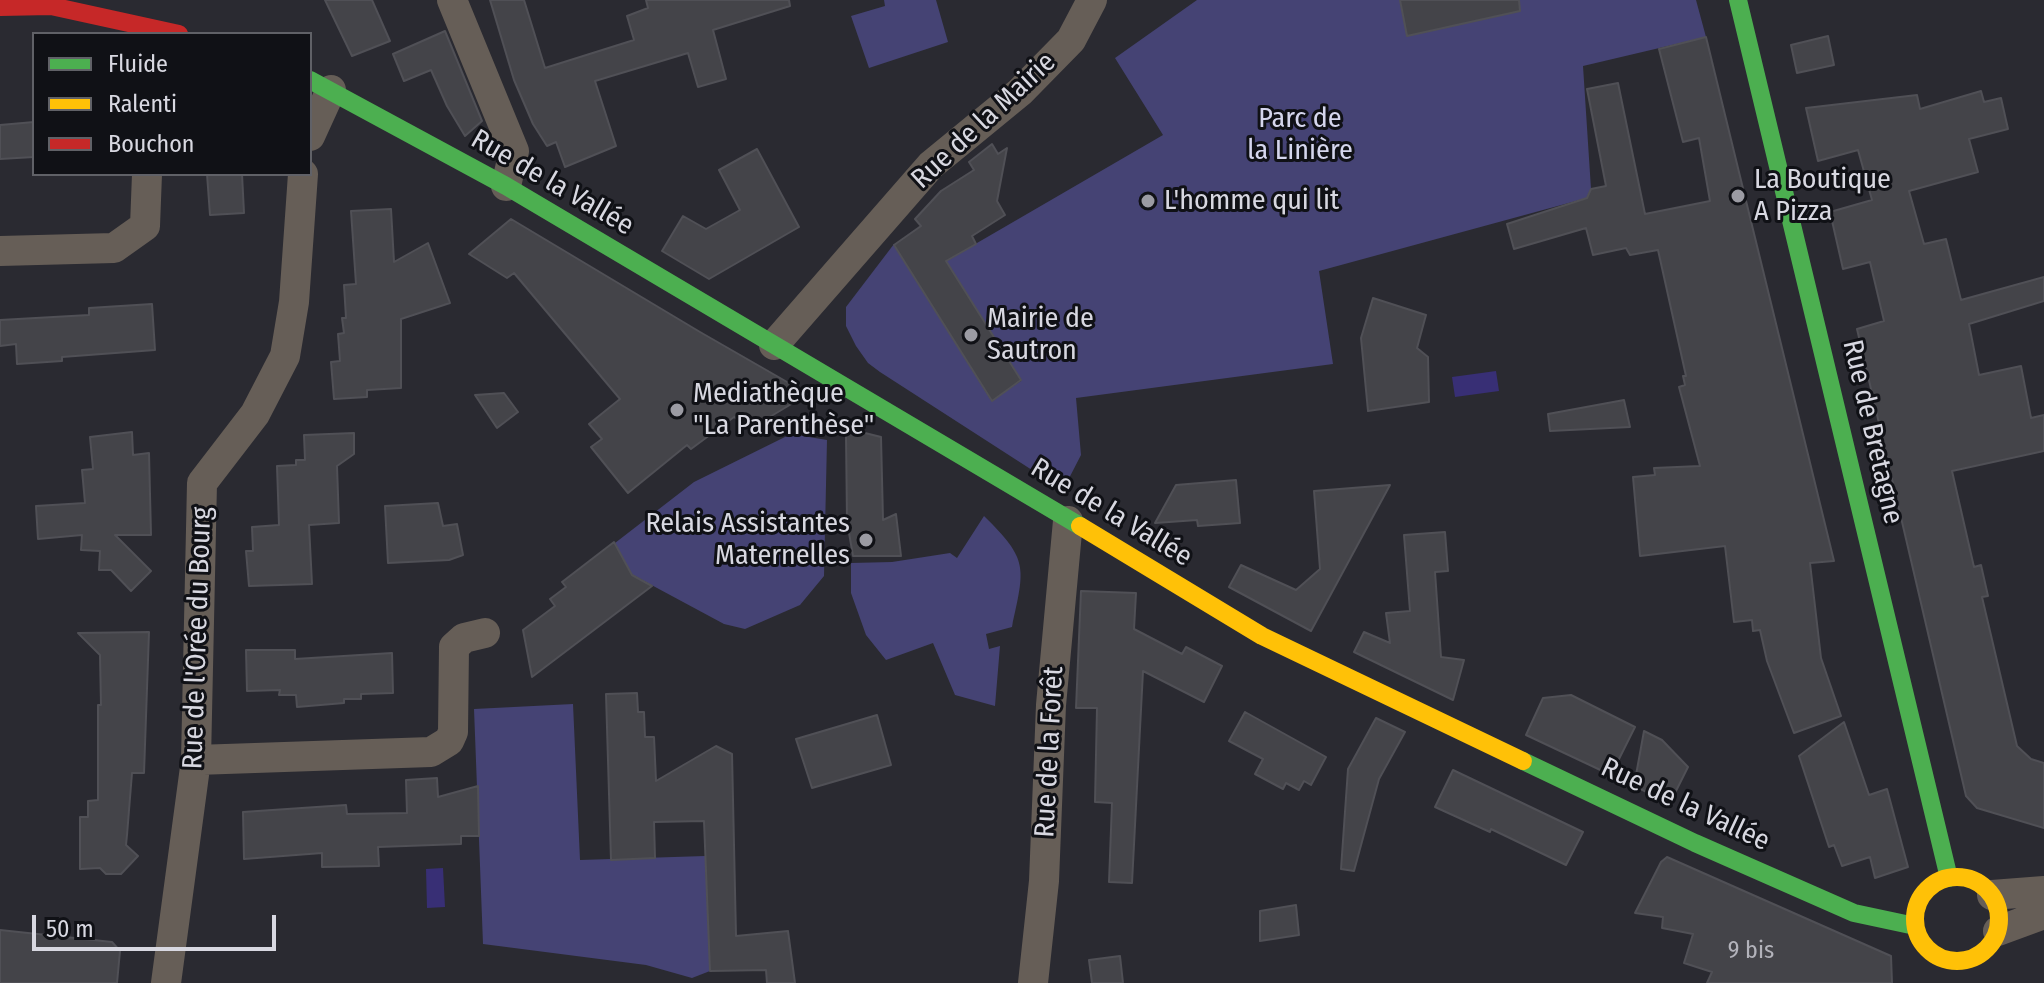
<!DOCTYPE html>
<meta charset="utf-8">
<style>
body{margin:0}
#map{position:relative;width:2044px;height:983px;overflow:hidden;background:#2a2a31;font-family:"Fira Sans Condensed",sans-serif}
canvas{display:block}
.legend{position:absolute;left:32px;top:32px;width:280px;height:144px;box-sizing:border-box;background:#101116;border:2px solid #606167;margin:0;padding:10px 14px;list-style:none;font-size:24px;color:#d8d8e1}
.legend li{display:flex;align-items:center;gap:16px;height:40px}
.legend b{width:40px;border:2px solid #606167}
.scale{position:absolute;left:32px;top:915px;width:244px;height:36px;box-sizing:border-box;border:4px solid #d8d8e1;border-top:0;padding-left:10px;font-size:24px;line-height:28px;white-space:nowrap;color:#d8d8e1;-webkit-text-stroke:6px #101116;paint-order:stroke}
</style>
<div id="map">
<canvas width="2044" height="983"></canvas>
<ul class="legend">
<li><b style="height:10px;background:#4caf50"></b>Fluide</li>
<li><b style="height:10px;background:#ffc107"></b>Ralenti</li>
<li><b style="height:10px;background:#c62828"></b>Bouchon</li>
</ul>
<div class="scale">50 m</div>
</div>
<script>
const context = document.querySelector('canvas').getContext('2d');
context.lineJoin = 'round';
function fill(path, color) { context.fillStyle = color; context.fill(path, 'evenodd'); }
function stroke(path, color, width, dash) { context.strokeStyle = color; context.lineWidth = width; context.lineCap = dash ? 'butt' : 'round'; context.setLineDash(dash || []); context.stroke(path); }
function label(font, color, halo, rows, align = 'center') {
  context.font = font + ' "Fira Sans Condensed",sans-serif'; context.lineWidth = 6; context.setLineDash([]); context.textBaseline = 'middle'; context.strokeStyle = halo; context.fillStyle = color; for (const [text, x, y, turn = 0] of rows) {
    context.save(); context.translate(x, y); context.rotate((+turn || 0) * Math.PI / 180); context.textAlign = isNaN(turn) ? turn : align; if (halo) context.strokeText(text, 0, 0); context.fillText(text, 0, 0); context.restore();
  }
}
fill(new Path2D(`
 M 884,0 L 936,0 L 948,42 L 869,68 L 851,16 L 885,6 Z
 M 1197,0 L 1696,0 L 1706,37 L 1583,66 L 1591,189 L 1587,198 L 1319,271 L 1333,364 L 1076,398 L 1081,455 L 1063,490 L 880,372 L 868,363 L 856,346 L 846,326 L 846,307 L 894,244 L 991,400 L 1021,381 L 946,261 L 1163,135 L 1115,58 Z
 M 791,434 L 827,440 L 824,576 L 800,605 L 745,629 L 724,624 L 631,574 L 615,543 L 694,482 Z
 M 984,516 C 1029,560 1025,567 1012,627 L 986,634 L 989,649 L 1000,646 L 995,706 L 955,695 L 933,643 L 886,660 L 866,635 L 851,593 L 851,563 L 892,562 L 950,553 L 957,558 Z
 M 573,704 L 580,860 L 705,856 L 710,971 L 692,978 L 646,965 L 483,944 L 474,709 Z`), '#454374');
fill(new Path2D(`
 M 1496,371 L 1499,391 L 1455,397 L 1452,377 Z
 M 443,868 L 445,907 L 427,908 L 426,869 Z`), '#382f75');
const building = new Path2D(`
 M 325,0 L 372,0 L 390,41 L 352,56 Z
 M 490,0 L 524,0 L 545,68 L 634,40 L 627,16 L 648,8 L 646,0 L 789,0 L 790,6 L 713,30 L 726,79 L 698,87 L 688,53 L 595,81 L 616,146 L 565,167 L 556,142 L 547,146 L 533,124 L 514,80 Z
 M 1400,0 L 1519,0 L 1520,11 L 1407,36 Z
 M 445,31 L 482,121 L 465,136 L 447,106 L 431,70 L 404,81 L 393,54 Z
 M 1828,36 L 1834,65 L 1797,73 L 1791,45 Z
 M 1706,37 L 1834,561 L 1810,563 L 1821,658 L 1841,716 L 1794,733 L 1767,661 L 1760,630 L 1753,631 L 1752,620 L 1734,622 L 1725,546 L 1640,556 L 1633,477 L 1655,475 L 1654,468 L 1700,466 L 1679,387 L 1685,385 L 1683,376 L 1686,376 L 1658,250 L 1630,255 L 1626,248 L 1593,255 L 1586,228 L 1514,249 L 1507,224 L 1587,198 L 1591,189 L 1606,186 L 1587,89 L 1618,83 L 1645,214 L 1710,201 L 1699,138 L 1683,142 L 1659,49 Z
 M 1981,91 L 1984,102 L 2001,98 L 2008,129 L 1969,139 L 1978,172 L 1909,191 L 1924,244 L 1946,239 L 1961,300 L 2044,277 L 2044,301 L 1969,324 L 1979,375 L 2021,366 L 2031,418 L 2044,415 L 2044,451 L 1952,471 L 1974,567 L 1981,565 L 1988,596 L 1982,597 L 2017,746 L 2031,759 L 2044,763 L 2044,828 L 1977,808 L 1966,796 L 1857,329 L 1884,321 L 1870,262 L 1843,269 L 1830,212 L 1872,200 L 1858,150 L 1818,161 L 1806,108 L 1917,95 L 1920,109 Z
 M 34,122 L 34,157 L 0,159 L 0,125 Z
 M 992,144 L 998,154 L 1007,148 L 997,201 L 1005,215 L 972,236 L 976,244 L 946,261 L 1021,380 L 992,401 L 894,245 L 921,226 L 915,219 L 941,191 L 974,170 L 969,162 Z
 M 757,149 L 799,227 L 709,279 L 662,251 L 683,216 L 706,229 L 740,210 L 719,170 Z
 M 207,174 L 242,174 L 244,213 L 210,215 Z
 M 391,209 L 394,262 L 428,243 L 450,303 L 401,319 L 401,388 L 367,390 L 367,397 L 334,399 L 331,362 L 340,361 L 338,334 L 344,333 L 342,318 L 346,318 L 344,285 L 356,284 L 351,211 Z
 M 511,219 L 700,332 L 808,394 L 753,427 L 734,417 L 691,449 L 687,445 L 628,493 L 591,447 L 602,439 L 589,424 L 620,399 L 514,273 L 507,278 L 469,254 Z
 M 1373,298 L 1426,315 L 1417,348 L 1428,357 L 1429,402 L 1368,411 L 1361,338 Z
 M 152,304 L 155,350 L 62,357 L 62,361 L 17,364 L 16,344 L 0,346 L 0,320 L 89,315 L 89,308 Z
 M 504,393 L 518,412 L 497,428 L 475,395 Z
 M 1624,400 L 1630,427 L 1550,431 L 1548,414 Z
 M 857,431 L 881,437 L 883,520 L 896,514 L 901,556 L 853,556 L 847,521 L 846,434 Z
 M 132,432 L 133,455 L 149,453 L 151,535 L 115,535 L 151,571 L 131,591 L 111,570 L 99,570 L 100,551 L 81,550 L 82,535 L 38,539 L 36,506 L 85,503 L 82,470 L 93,469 L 90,437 Z
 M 354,433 L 354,454 L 337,466 L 339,523 L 309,525 L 312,584 L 249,586 L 246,551 L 253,551 L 252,527 L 279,525 L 277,466 L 296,465 L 296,460 L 305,460 L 304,435 Z
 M 1236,480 L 1240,523 L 1198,526 L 1197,520 L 1155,523 L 1176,485 Z
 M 1390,485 L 1311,631 L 1229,587 L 1241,565 L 1296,590 L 1320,569 L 1314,491 Z
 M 438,503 L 443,526 L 457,524 L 463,555 L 449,560 L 388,563 L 385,506 Z
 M 1445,532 L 1448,571 L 1435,572 L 1441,657 L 1464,660 L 1453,700 L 1354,652 L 1364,632 L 1390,643 L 1386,613 L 1410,611 L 1404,535 Z
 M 614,542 L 632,575 L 652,586 L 532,677 L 523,630 L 555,606 L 550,599 L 566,587 L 562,582 Z
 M 1081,591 L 1136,593 L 1134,629 L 1182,654 L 1186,647 L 1222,666 L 1204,702 L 1143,671 L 1132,883 L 1109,882 L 1112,803 L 1095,802 L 1097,708 L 1076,708 Z
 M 149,632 L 144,773 L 132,773 L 127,835 L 126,845 L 138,856 L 121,874 L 106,874 L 100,868 L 80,869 L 80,817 L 88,817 L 88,801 L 98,800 L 98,705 L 101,705 L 100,655 L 78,633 Z
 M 246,650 L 295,650 L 295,659 L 392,653 L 393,693 L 361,694 L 361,699 L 344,699 L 344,703 L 297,707 L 296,695 L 279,695 L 280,690 L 247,691 Z
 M 637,693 L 638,712 L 644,712 L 645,737 L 654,737 L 656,781 L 716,746 L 732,754 L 736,936 L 788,931 L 795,983 L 767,983 L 766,970 L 710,971 L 704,821 L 654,822 L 655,858 L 611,860 L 606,694 Z
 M 1571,695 L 1635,727 L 1611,775 L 1526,735 L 1543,698 Z
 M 1245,712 L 1326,757 L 1311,785 L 1304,781 L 1299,790 L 1286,783 L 1283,789 L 1255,774 L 1263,759 L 1229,741 Z
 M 877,715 L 891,765 L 812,788 L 796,739 Z
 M 1376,718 L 1405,732 L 1379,779 L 1354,871 L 1341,869 L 1348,769 Z
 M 1844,722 L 1869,795 L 1887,789 L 1908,867 L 1875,878 L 1870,857 L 1842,866 L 1834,845 L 1829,847 L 1799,756 Z
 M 1644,731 L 1662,740 L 1688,767 L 1670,803 L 1634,786 Z
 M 1453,770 L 1583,832 L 1566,865 L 1491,829 L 1490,832 L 1435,807 Z
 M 437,778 L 438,797 L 478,786 L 479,836 L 461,836 L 461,844 L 378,847 L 379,866 L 322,867 L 322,853 L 244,859 L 243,812 L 346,805 L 347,814 L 407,813 L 406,780 Z
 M 1667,857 L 1891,956 L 1892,983 L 1707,983 L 1712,972 L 1684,963 L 1693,934 L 1662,928 L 1663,917 L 1635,913 L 1661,862 Z
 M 1296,905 L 1299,935 L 1260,941 L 1260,911 Z
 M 0,930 L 112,942 L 120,951 L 117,983 L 0,983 Z
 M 1120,956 L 1123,983 L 1092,983 L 1089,960 Z`);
fill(building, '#444449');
stroke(building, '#505056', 2);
stroke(new Path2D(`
 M 452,0 L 514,151 L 506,186
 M 310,136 L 331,90
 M 0,251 L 114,248 L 145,226 L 147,174
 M 774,345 L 931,165 L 1020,92 L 1071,40 L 1092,0
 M 196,760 L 431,752 L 449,741 L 453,732 L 454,647 L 464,638 L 485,633
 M 1992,895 L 2044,891
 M 1998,931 L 2044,914
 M 166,983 L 196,760 L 202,483 L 255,414 L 285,356 L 294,302 L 303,174
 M 1033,983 L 1044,881 L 1051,705 L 1068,521`), '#665e57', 30);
stroke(new Path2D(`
 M 1738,0 L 1949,878
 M 310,80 L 506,186 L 1080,526
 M 1523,761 L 1695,843 L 1854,913 L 1915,926`), '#4caf50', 18);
stroke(new Path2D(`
 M 1080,526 L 1262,636 L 1523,761
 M1915 919a42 42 0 1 1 84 0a42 42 0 1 1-84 0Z`), '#ffc107', 18);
stroke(new Path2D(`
 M 0,7 L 51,6 L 179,34`), '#c62828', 18);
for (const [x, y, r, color] of [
 [1738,196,8,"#9b9ba3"],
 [1148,201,8,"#9b9ba3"],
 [971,335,8,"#9b9ba3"],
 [677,410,8,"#9b9ba3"],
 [866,540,8,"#9b9ba3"]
]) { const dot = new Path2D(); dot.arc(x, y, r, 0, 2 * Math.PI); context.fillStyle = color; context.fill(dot); stroke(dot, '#101116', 3); }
label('24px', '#b3b3bb', null, [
 ["9 bis",1751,951]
]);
label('28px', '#d5d6ed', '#101116', [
 ["Parc de",1300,119],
 ["la Linière",1300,151]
]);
label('28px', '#d8d8e1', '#101116', [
 ["Rue de la Mairie",984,121,-43],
 ["Rue de la Vallée",552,183,30],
 ["Rue de Bretagne",1872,432,77],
 ["Rue de la Vallée",1111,513,31],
 ["Rue de l'Orée du Bourg",198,638,-88],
 ["Rue de la Forêt",1050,752,-87],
 ["Rue de la Vallée",1685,805,25]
]);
label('28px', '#d8d8e1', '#101116', [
 ["La Boutique",1754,180],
 ["A Pizza",1754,212],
 ["L'homme qui lit",1164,201],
 ["Mairie de",987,319],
 ["Sautron",987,351],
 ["Mediathèque",693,394],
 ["\"La Parenthèse\"",693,426],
 ["Relais Assistantes",850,524,"right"],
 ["Maternelles",850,556,"right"]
], 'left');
</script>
